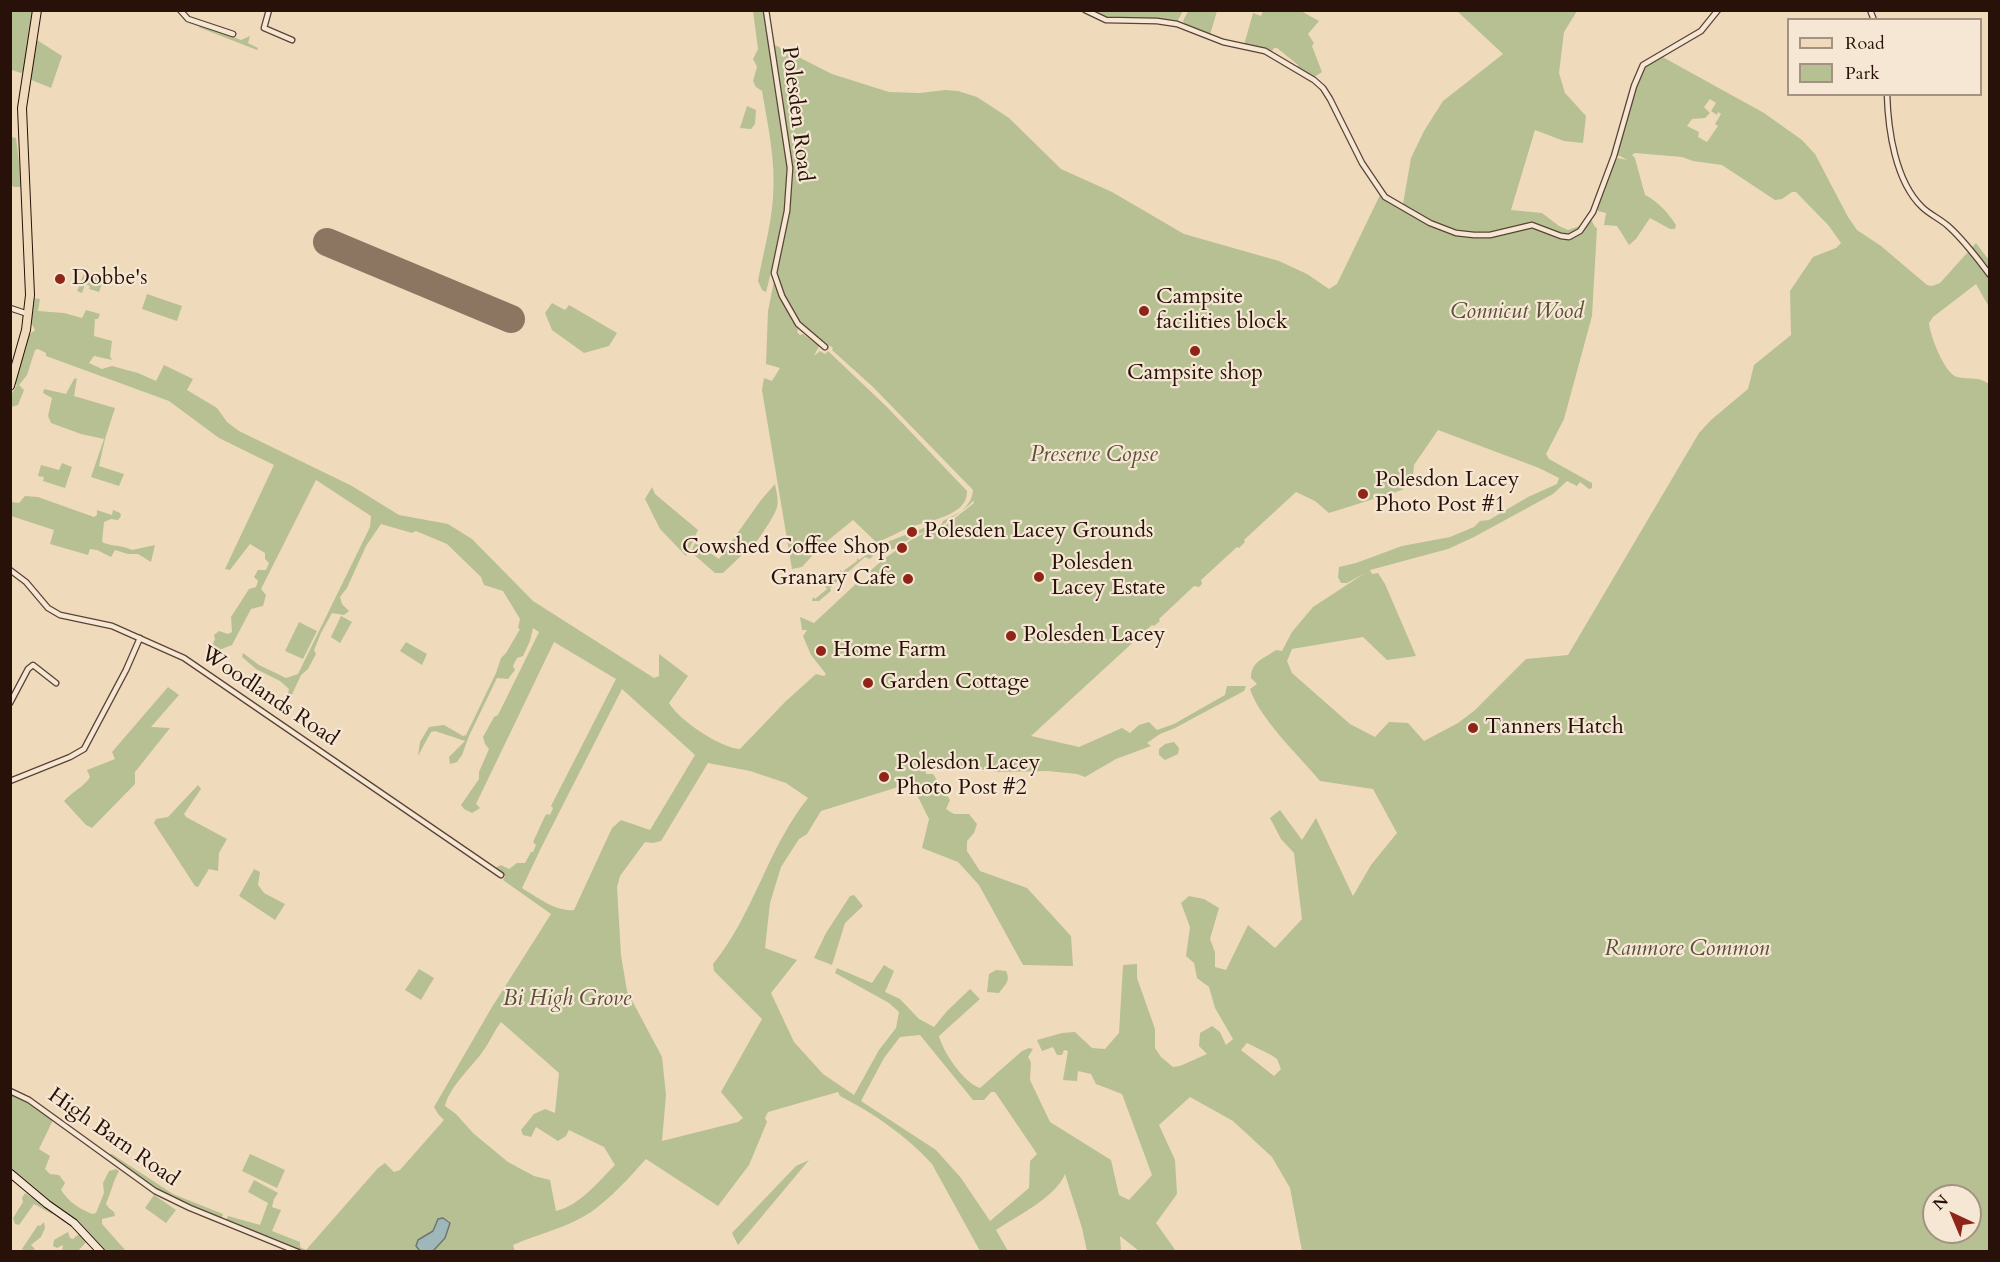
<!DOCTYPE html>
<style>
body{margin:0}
#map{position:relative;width:2000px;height:1262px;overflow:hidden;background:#f0dabc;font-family:Cardo,serif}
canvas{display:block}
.frame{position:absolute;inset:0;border:12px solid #281108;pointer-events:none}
.legend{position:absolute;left:1787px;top:18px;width:195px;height:78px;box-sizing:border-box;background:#f5e7d3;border:2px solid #a39182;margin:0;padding:8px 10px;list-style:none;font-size:18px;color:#281108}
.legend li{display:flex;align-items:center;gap:12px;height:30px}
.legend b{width:30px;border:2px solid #a39182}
.north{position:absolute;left:1922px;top:1184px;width:60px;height:60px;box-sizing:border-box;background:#f5e7d3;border:2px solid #a39182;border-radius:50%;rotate:316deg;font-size:16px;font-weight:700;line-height:24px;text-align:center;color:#281108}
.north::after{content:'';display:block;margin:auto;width:21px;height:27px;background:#8f2418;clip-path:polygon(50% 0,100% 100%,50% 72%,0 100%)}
</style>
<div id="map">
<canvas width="2000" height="1262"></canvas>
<div class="frame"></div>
<ul class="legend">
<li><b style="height:8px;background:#f0dabc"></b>Road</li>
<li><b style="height:16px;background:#b6c093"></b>Park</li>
</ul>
<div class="north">N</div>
</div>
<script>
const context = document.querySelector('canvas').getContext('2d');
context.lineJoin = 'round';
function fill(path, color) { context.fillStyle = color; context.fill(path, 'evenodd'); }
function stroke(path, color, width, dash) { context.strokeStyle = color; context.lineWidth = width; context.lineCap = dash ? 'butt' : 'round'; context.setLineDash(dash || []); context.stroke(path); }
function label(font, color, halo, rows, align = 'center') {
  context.font = font + ' Cardo,serif'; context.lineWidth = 4.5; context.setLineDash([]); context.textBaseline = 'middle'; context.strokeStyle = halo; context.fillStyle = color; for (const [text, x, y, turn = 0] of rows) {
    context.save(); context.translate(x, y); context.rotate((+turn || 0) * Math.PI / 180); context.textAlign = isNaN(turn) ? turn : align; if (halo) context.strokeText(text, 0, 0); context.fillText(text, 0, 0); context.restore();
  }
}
fill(new Path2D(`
 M 11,11 L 34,11 L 25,70 L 21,73 L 12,70 L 11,74 Z
 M 753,11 L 765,11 L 774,84 L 788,170 L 786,212 L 766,292 L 762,290 L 758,281 C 763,254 771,226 773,198 C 776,162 768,126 762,91 L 756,87 L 753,81 L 757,67 L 753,59 L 758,49 Z
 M 1089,11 L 1183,11 L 1177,22 L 1164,19 L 1107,18 Z
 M 1188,11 L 1217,11 L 1210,35 L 1185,24 L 1183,21 Z
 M 1263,11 L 1301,11 L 1319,21 L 1308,34 L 1314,43 L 1312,46 L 1322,72 L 1314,77 L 1298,69 L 1298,65 L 1277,48 L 1274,48 L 1271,52 L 1244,45 L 1253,13 L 1261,16 Z
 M 1457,11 L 1577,11 L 1564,32 L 1559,73 L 1565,93 L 1586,116 L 1583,143 L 1564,141 L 1535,130 L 1511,210 L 1542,213 L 1559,226 L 1568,230 L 1580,226 L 1588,214 L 1595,227 L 1597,228 L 1592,316 L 1564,419 L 1546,454 L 1549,459 L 1592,483 L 1592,488 L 1589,489 L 1580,482 L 1577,486 L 1567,481 L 1553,494 L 1474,537 L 1448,549 L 1370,570 L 1372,574 L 1378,573 L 1385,584 L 1416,656 L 1387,660 L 1363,637 L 1292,649 L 1287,661 L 1292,673 L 1350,724 L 1375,737 L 1389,722 L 1408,723 L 1424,741 L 1458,723 L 1474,711 L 1526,659 L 1568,655 L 1699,433 L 1711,420 L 1748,389 L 1754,365 L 1791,335 L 1790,291 L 1813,257 L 1836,248 L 1841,243 L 1829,226 L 1796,192 L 1792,192 L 1782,199 L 1775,200 L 1722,165 L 1693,161 L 1682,157 L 1635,153 L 1632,155 L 1635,158 L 1645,195 C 1659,202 1668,213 1676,225 L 1675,229 L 1670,229 L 1650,218 L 1636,239 L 1629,245 L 1617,226 L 1604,225 L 1606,213 L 1598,211 L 1597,207 L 1614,161 L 1618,158 L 1627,160 L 1620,156 L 1614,156 L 1640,70 L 1659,55 L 1764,113 L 1802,140 L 1815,154 L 1848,217 L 1857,230 L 1881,246 L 1927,285 L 1932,286 L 1940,283 L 1976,243 L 1989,260 L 1989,307 L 1976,284 L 1933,317 L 1929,323 C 1930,336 1945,374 1957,377 C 1970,380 1978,376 1989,384 L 1989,1251 L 1302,1251 L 1290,1188 L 1272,1157 L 1233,1121 L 1190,1097 L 1159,1125 L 1175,1160 L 1177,1194 L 1156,1223 L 1176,1251 L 1139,1251 L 1120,1236 L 1121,1251 L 1087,1251 L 1082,1228 L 1065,1174 C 1056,1197 1017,1216 996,1230 L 1008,1251 L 980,1251 L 932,1164 C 907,1136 873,1113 840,1096 L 838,1092 L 768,1112 L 765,1118 L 767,1122 L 749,1165 L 718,1206 L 646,1159 C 629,1178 612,1197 591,1212 C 569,1227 538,1234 513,1245 L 515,1251 L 433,1251 L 445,1238 L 450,1223 L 448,1220 L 436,1223 L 433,1231 L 418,1250 L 420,1251 L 290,1251 L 200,1216 L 201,1211 L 148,1185 L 108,1154 L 112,1154 L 173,1194 L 223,1214 L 222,1218 L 226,1220 L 228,1216 L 260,1225 L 268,1203 L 248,1192 L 254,1180 L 278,1193 L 274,1199 L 272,1207 L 281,1210 L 272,1231 L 300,1242 L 300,1247 L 306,1250 L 378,1168 L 385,1163 L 394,1172 L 400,1170 L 444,1120 L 438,1114 L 434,1107 L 492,1007 L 551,914 L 503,880 L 505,876 L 495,868 L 501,865 L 509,869 L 517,863 L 525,863 L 531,852 L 533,852 L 536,845 L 533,842 L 545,816 L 547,814 L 550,815 L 553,808 L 551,806 L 616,679 L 554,642 L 476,804 L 480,808 L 472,813 L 464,809 L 461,805 L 479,779 L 479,772 L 489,749 L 485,744 L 483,737 L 494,717 L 498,715 L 539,632 L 533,628 L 530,641 L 523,656 L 517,658 L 513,666 L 515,670 L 508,679 L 497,678 L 469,736 L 462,755 L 457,762 L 450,764 L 449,757 L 465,741 L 435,731 L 431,732 L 418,756 L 420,742 L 429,727 L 444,725 L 463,736 L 466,735 L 496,673 L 501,658 L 506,653 L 520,629 L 518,628 L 520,619 L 503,591 L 484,585 L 481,577 L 447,544 L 416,531 L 412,533 L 381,524 L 366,546 L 347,588 L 340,597 L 342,604 L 349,611 L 344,615 L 332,613 L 321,633 L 314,650 L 316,654 L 308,669 L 301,675 L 289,701 L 287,699 L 289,689 L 280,681 L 256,669 L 242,657 L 243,653 L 259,665 L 286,678 L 298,674 L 370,527 L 371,516 L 316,480 L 261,589 L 266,595 L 263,606 L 251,609 L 232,645 L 219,650 L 212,646 L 215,639 L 214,635 L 219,631 L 228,634 L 232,632 L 231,617 L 249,589 L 256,587 L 258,581 L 254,577 L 258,570 L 266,570 L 269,563 L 265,559 L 265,553 L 250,544 L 230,570 L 225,569 L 274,465 L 219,438 L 169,401 L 46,356 L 46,353 L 38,349 L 35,350 L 27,375 L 19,385 L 24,390 L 18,405 L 11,407 L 11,395 L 17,385 L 14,383 L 28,336 L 35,330 L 31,322 L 34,298 L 40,299 L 38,311 L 64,313 L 82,318 L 86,310 L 100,314 L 98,319 L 95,319 L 94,336 L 112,341 L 110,356 L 112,360 L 94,356 L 89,363 L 102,369 L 112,366 L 138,373 L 156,381 L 164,365 L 193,379 L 187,390 L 217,408 L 227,422 L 239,431 L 352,486 L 399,515 L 448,524 L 472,539 L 533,601 L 654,678 L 659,676 L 659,654 L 688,676 L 669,703 C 679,720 720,748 740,749 L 785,702 L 816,674 L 824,676 L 826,674 L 811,655 L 803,636 L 807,630 L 802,630 L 800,617 L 814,623 L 859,581 L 866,586 L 873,579 L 870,571 L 884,559 L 911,540 L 924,533 L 941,529 L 974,503 L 973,501 L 969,505 L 940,527 L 943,521 C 956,515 972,507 973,490 L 873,387 L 832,350 L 833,348 C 825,342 812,336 803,327 C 791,316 776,282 776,266 L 789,217 L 792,175 L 773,44 L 832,74 L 889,92 L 920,93 L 945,90 L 958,91 L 977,97 L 1009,118 L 1061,169 L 1112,192 L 1184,234 L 1279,261 L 1307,274 L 1329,289 L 1337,284 L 1380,195 L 1386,193 L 1403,204 L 1411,158 L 1424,131 L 1443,101 L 1503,54 ZM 1710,99 L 1716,103 L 1711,111 L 1717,115 L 1718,112 L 1721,114 L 1715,124 L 1718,126 L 1707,142 L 1698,137 L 1699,132 L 1687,126 L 1692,119 L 1705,118 L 1710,113 L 1704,107 ZM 1438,430 L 1539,468 L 1559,478 L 1557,484 L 1528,497 L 1489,520 L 1480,521 L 1474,527 L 1450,537 L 1402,546 L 1356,563 L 1339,567 L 1338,577 L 1341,583 L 1347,583 L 1365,573 L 1313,607 L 1292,632 L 1282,651 L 1276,650 C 1264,659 1251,661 1251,678 L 1257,684 L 1250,689 C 1259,718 1300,757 1320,781 L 1373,789 L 1397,833 L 1371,865 L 1353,896 L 1316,818 L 1302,840 L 1280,810 L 1270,818 L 1281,839 L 1294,853 L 1302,919 L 1275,948 L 1248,925 L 1226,970 L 1215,967 L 1215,952 L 1210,939 L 1219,908 L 1204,899 L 1189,896 L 1181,903 L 1190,927 L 1186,956 L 1194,963 L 1197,978 L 1209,987 L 1215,1008 L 1233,1039 L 1226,1045 L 1220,1032 L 1212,1026 L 1200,1033 L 1199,1046 L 1207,1054 L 1180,1066 L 1173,1067 L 1161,1057 L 1155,1048 L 1155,1029 L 1137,978 L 1137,964 L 1123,965 L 1119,1033 L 1105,1049 L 1092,1048 L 1075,1032 L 1062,1033 L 1037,1040 L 1042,1051 L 1053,1047 L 1057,1055 L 1062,1055 L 1064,1050 L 1068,1051 L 1063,1080 L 1077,1081 L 1078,1071 L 1091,1074 L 1096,1084 L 1122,1094 L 1152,1175 L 1129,1200 L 1119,1195 L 1111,1160 L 1050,1122 L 1030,1080 L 1031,1062 L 1028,1057 L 1033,1049 L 1029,1048 L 1022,1051 L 980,1088 C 964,1083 943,1052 939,1036 L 980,999 L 970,989 L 947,1011 L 934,1027 L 919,1019 L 900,999 L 885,992 L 894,971 L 884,965 L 872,983 L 837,968 L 835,973 L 889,1003 L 899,1012 L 896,1028 L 879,1050 L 854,1095 L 823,1074 L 794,1042 L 771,993 L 797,960 L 765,948 L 770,903 L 781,867 L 799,839 L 807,834 L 821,811 L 911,783 L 929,819 L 922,848 L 958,862 L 979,885 L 1023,965 L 1073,966 L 1071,936 L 1027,888 L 980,871 L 967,851 L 967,841 L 974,833 L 977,824 L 969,814 L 954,814 L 946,809 L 950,800 L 933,774 L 926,774 L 926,770 L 951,765 L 999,772 L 1048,771 L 1077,774 L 1085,777 L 1116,759 L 1151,746 L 1147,743 L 1160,734 L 1175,728 L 1244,691 L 1246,686 L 1227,686 L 1225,695 L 1174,724 L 1157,730 L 1149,722 L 1139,725 L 1130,733 L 1122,728 L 1079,747 L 1031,736 L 1152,625 L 1154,626 L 1160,621 L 1159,619 L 1194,586 L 1199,587 L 1202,584 L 1201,580 L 1237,547 L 1239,548 L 1245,542 L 1244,540 L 1296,492 L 1315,501 L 1329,513 L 1402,490 L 1413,476 L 1414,465 ZM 622,689 L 695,755 L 650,830 L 621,820 L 612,828 L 574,910 C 556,912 537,897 522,888 L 541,848 ZM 708,763 L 750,771 L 786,783 L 808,798 C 767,849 754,914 713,964 L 714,971 L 762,1019 L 721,1092 L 743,1118 L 738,1122 L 662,1141 L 666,1095 L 662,1057 L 627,991 L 621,955 L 617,887 L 620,876 L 645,842 L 653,843 L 661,841 ZM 501,1022 L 559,1073 L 555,1113 L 545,1109 L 534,1114 L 521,1130 L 523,1135 L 531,1137 L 536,1127 L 558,1141 L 566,1136 L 569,1130 L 604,1147 L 615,1165 C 599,1181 579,1206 556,1211 L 550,1180 L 534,1176 L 508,1162 L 473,1133 L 456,1114 L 445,1106 C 449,1087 473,1066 483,1051 C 490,1042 494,1031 501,1022 ZM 920,1035 L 973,1100 L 984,1100 L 991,1092 L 995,1092 L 1037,1154 L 1030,1161 L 1029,1188 L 990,1221 L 961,1178 L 936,1150 L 861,1101 L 884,1058 L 900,1037 ZM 1247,1043 L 1271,1055 L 1277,1059 L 1281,1069 L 1274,1076 L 1241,1050 ZM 1934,1196 L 1970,1196 L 1970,1232 L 1934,1232 Z
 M 204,25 L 241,40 L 250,36 L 248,43 L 258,48 L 257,50 L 198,27 Z
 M 37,40 L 62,56 L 51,88 L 29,79 Z
 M 747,106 L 756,110 L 755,124 L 751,129 L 740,128 Z
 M 10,125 L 11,137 L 16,138 L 22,187 L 14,187 L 11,185 Z
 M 85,271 L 104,278 L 99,292 L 89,289 L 90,286 L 85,284 L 82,293 L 77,291 Z
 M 774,281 L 798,329 L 797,332 L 800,335 L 803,334 L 819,346 L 814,356 L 820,351 L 825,354 L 828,351 L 887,407 L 967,491 C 968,516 929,520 911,527 C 899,531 888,539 876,542 L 853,520 L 820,547 L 802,567 L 792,569 L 762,390 L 764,378 L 772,381 L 780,368 L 766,364 L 768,311 Z
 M 147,294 L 182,306 L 177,321 L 142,309 Z
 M 552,303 L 565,310 L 569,305 L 617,333 L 609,346 L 584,353 L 552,330 L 545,313 Z
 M 77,378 L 74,396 L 115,408 L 105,439 L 99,466 L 124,474 L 119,486 L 91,477 L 104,439 L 81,434 L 51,423 L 48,416 L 52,398 L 43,393 L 44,389 L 66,394 L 74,379 Z
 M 62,463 L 72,467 L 65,488 L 43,481 L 44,477 L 38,476 L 41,465 L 59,470 Z
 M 775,484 C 776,490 779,501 777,507 C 775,517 753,547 746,555 L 742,555 L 723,573 L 715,573 L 691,552 L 695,543 L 719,559 L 761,500 Z
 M 652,487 L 655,494 L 698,530 L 686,556 L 660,529 L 645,499 Z
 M 25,496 L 38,497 L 94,517 L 97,515 L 97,510 L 112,515 L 113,510 L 120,513 L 121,516 L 118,520 L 111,519 L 104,522 L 102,542 C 112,547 120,544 132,550 L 155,545 L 151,562 L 138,554 L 128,554 L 115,550 L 111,557 L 97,550 L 90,549 L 88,555 L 50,544 L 54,530 L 11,516 L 12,502 L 19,503 Z
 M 934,524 L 938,528 L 918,534 L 893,549 L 879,551 L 882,545 L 887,542 Z
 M 870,552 L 873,553 L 873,556 L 870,559 L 865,557 L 830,588 L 831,591 L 819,601 L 812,601 L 813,597 L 815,599 L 827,589 L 825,586 L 829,586 L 840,574 L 840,570 L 842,572 L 857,561 L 857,558 L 859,560 Z
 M 341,616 L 352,622 L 340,643 L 331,637 Z
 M 299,622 L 317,631 L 303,659 L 285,651 Z
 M 406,642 L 427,654 L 422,665 L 400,651 Z
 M 168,687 L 179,695 L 151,727 L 170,728 L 135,772 L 135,784 L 92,828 L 86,825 L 64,801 C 72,792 85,786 90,777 L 87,770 L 115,759 L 112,752 Z
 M 1174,742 L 1179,748 L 1178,754 L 1165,760 L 1159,755 L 1159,749 L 1165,744 Z
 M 198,785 L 201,789 L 184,814 L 186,817 L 227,839 L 219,853 L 218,871 L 209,869 L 198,887 L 195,886 L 154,823 L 156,819 L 168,817 Z
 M 254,869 L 260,872 L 258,885 L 264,893 L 285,904 L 275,920 L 239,896 Z
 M 854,895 L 863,906 L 845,923 L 832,965 L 814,958 L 826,933 L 850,896 Z
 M 419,969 L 434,978 L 421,1000 L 405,990 Z
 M 996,970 L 1006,971 C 1011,981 1005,985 999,993 L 987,992 L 989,974 Z
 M 10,1094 L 30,1104 L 53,1120 L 39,1149 L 50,1156 L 45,1169 L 50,1174 L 59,1175 L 65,1183 L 61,1190 C 70,1203 77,1207 92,1214 L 96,1213 L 104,1193 L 103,1183 L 109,1171 L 116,1169 L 119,1171 C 113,1182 111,1192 106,1204 L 109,1208 L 114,1212 L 115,1216 L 102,1219 L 102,1224 L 126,1251 L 103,1251 L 11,1172 Z
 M 250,1154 L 285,1170 L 277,1188 L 242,1171 Z
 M 809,1160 L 738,1245 L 732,1233 L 796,1166 Z
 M 25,1193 L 53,1211 L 52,1214 L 34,1204 L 19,1225 L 15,1224 L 13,1218 L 23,1202 L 22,1198 Z
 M 154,1195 L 176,1210 L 166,1223 L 145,1208 Z
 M 44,1222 L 45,1228 L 41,1237 L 31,1245 L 35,1249 L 33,1251 L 24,1251 L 22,1249 L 38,1225 L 40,1226 Z
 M 68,1232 L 70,1238 L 73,1239 L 80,1233 L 87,1241 L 78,1251 L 62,1251 L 63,1245 L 57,1248 L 53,1246 L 54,1240 Z`), '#b6c093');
const water = new Path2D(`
 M 443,1218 L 450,1223 L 445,1238 L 433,1251 L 420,1251 L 416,1246 L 418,1240 L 433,1231 L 438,1219 Z`);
fill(water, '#9eb8ba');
stroke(water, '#6f7573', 1.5);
stroke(new Path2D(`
 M 327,242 L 511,319`), '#8c7662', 28);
const street = new Path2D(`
 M 180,10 L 188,19 L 233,34
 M 269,10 L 264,28 L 292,40
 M 766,10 L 790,168 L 787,211 L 774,273 L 782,296 L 798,324 L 825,347
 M 1085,10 L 1106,20 L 1157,21 L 1177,24 L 1223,42 L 1265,51 L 1314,80 L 1323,88 L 1330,99 L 1362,163 L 1385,197 L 1430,223 L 1456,233 L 1474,235 L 1490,235 L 1532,225 L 1561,236 L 1569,237 L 1580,231 L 1593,212 L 1614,156 L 1634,86 L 1643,65 L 1701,31 L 1718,10
 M 1870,10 L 1874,20
 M 1887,94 C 1888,129 1895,181 1922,207 C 1929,214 1940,219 1948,226 C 1964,240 1977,258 1990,275
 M 10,308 L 28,314
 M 10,570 L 26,582 L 48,608 L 60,615 L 112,626 L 184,658 L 501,875
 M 10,703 L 28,669 L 33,665 L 56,683
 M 10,781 L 70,757 L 84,749 L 126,670 L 140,638
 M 10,1091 L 29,1100 L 155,1191 L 190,1208 L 298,1252`);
const secondary = new Path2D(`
 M 10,1173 L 47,1204 L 74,1223 L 101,1252`);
const primary = new Path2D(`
 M 10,386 L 26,330 L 30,295 L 22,108 L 37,10`);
stroke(street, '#5a4335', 7);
stroke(secondary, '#281108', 9);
stroke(primary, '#281108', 10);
stroke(street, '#f5e7d3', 4.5);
stroke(secondary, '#f5e7d3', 7);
stroke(primary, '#f0dabc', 8);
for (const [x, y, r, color] of [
 [60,279,6,"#8f2418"],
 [1144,311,6,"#8f2418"],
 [1195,351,6,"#8f2418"],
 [1363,494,6,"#8f2418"],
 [912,532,6,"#8f2418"],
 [902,548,6,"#8f2418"],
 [1039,577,6,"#8f2418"],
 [908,579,6,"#8f2418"],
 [1011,636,6,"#8f2418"],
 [821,651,6,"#8f2418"],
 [868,683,6,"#8f2418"],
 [1473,728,6,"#8f2418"],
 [884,777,6,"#8f2418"]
]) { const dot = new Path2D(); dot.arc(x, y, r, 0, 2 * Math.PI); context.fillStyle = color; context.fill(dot); stroke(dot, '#f5e7d3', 2); }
label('22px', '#281108', '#f5e7d3', [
 ["Polesden Road",796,114,83],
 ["Woodlands Road",269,697,34],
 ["High Barn Road",113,1138,35]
]);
label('22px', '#281108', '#f5e7d3', [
 ["Dobbe's",72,279],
 ["Campsite",1156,298],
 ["facilities block",1156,323],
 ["Campsite shop",1195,374,"center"],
 ["Polesdon Lacey",1375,481],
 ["Photo Post #1",1375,506],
 ["Polesden Lacey Grounds",924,532],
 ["Cowshed Coffee Shop",890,548,"right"],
 ["Polesden",1051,564],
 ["Lacey Estate",1051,589],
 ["Granary Cafe",896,579,"right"],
 ["Polesden Lacey",1023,636],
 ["Home Farm",833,651],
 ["Garden Cottage",880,683],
 ["Tanners Hatch",1485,728],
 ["Polesdon Lacey",896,764],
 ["Photo Post #2",896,789]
], 'left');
label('italic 22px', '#5a4e39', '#f5e7d3', [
 ["Connicut Wood",1517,313],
 ["Preserve Copse",1094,456],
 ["Ranmore Common",1687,950],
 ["Bi High Grove",567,1000]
]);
</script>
